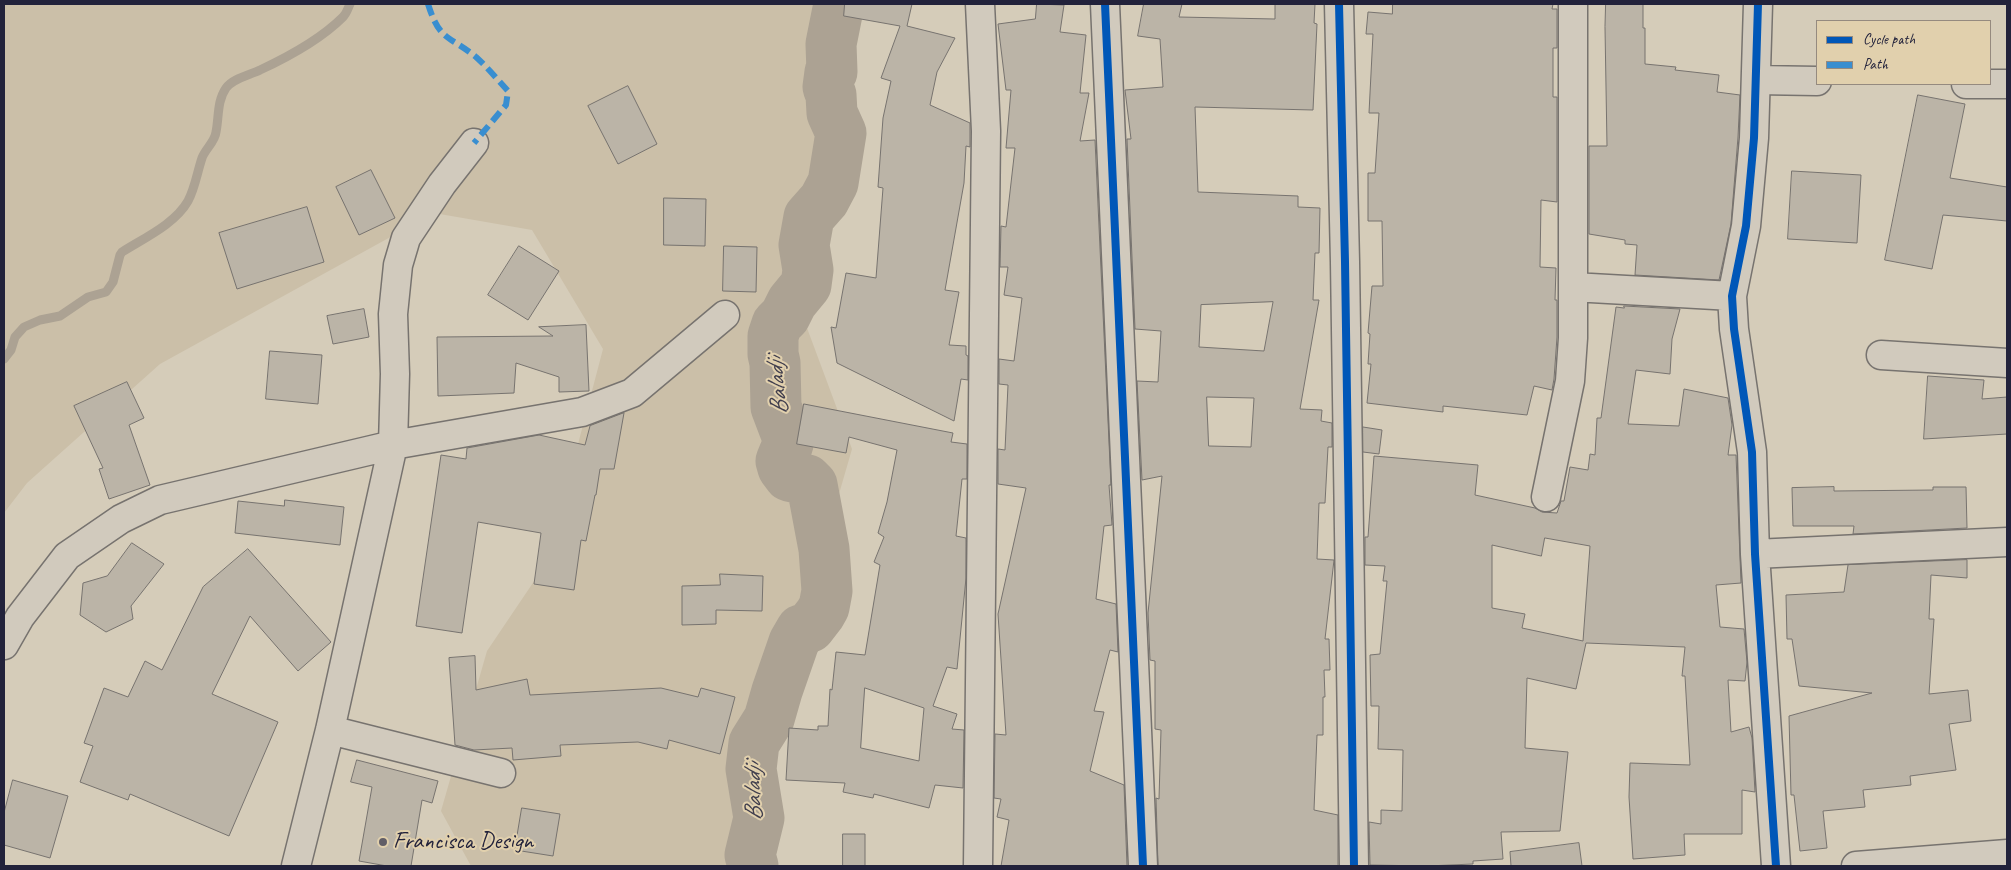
<!DOCTYPE html>
<style>
body{margin:0}
#map{position:relative;width:2011px;height:870px;overflow:hidden;background:#d5ccb9;font-family:Caveat,sans-serif}
canvas{display:block}
.frame{position:absolute;inset:0;border:5px solid #22223b;pointer-events:none}
.legend{position:absolute;left:1816px;top:20px;width:175px;height:65px;box-sizing:border-box;background:#e1d0ad;border:1px solid #958a7f;margin:0;padding:6px 9px;list-style:none;font-size:15px;color:#22223b}
.legend li{display:flex;align-items:center;gap:10px;height:25px}
.legend b{width:25px;border:1px solid #958a7f}
</style>
<div id="map">
<canvas width="2011" height="870"></canvas>
<div class="frame"></div>
<ul class="legend">
<li><b style="height:6px;background:#0057b8"></b>Cycle path</li>
<li><b style="height:6px;background:#398ed0"></b>Path</li>
</ul>
</div>
<script>
const context = document.querySelector('canvas').getContext('2d');
context.lineJoin = 'round';
function fill(path, color) { context.fillStyle = color; context.fill(path, 'evenodd'); }
function stroke(path, color, width, dash) { context.strokeStyle = color; context.lineWidth = width; context.lineCap = dash ? 'butt' : 'round'; context.setLineDash(dash || []); context.stroke(path); }
function label(font, color, halo, rows, align = 'center') {
  context.font = font + ' Caveat,sans-serif'; context.lineWidth = 4; context.setLineDash([]); context.textBaseline = 'middle'; context.strokeStyle = halo; context.fillStyle = color; for (const [text, x, y, turn = 0] of rows) {
    context.save(); context.translate(x, y); context.rotate((+turn || 0) * Math.PI / 180); context.textAlign = isNaN(turn) ? turn : align; if (halo) context.strokeText(text, 0, 0); context.fillText(text, 0, 0); context.restore();
  }
}
fill(new Path2D(`
 M 4,4 L 850,4 L 846,100 L 849,193 L 829,219 L 794,293 L 852,449 L 806,608 L 756,843 L 757,866 L 471,866 L 441,811 L 487,651 L 547,562 L 603,349 L 532,230 L 434,213 L 160,364 L 27,483 L 4,513 Z`), '#cbbfa8');
stroke(new Path2D(`
 M 4,359 L 11,350 L 15,337 L 24,327 L 40,320 L 60,316 L 88,297 L 106,292 L 113,282 L 120,255 L 122,252 C 144,238 175,224 188,201 C 195,188 197,173 202,158 C 205,149 215,142 216,132 C 219,117 217,101 226,88 C 233,78 250,75 260,70 C 288,57 321,39 343,17 C 347,13 348,8 350,4`), '#aca293', 9);
stroke(new Path2D(`
 M 753,866 L 750,855 L 759,818 L 751,769 L 754,743 L 769,719 L 777,691 L 794,642 L 801,630 L 810,627 L 820,614 L 824,607 L 827,591 L 824,549 L 812,485 L 807,480 L 789,476 L 783,468 L 781,461 L 788,444 L 787,436 L 776,407 L 775,363 L 773,354 L 773,336 L 777,324 L 785,316 L 792,302 L 806,285 L 808,270 L 804,245 L 809,217 L 824,200 L 833,183 L 841,133 L 832,113 L 831,95 L 828,87 L 830,72 L 832,72 L 831,44 L 839,4`), '#aca293', 51);
const building = new Path2D(`
 M 845,4 L 912,4 L 907,26 L 955,38 L 937,72 L 930,105 L 970,123 L 970,147 L 966,146 L 964,183 L 945,290 L 959,292 L 949,345 L 966,346 L 966,355 L 968,356 L 968,380 L 961,379 L 954,421 L 837,363 L 831,327 L 836,328 L 846,273 L 876,278 L 883,188 L 878,187 L 883,118 L 891,81 L 881,78 L 900,26 L 844,16 Z
 M 1037,4 L 1064,5 L 1060,32 L 1086,35 L 1080,93 L 1089,93 L 1080,141 L 1095,140 L 1111,485 L 1109,485 L 1112,525 L 1104,526 L 1096,599 L 1116,604 L 1118,652 L 1110,650 L 1094,711 L 1104,712 L 1090,771 L 1124,785 L 1127,866 L 1001,866 L 1009,820 L 997,817 L 1001,799 L 994,798 L 995,734 L 1006,735 L 998,614 L 1026,488 L 998,484 L 998,449 L 1005,450 L 1008,385 L 999,384 L 999,359 L 1014,361 L 1022,298 L 1004,295 L 1008,267 L 1000,267 L 1001,226 L 1006,227 L 1015,148 L 1006,148 L 1011,90 L 1006,90 L 998,24 L 1035,19 Z
 M 1144,4 L 1182,4 L 1179,17 L 1275,19 L 1275,4 L 1315,4 L 1314,23 L 1317,24 L 1313,110 L 1195,107 L 1198,192 L 1298,196 L 1298,207 L 1320,208 L 1319,253 L 1315,253 L 1313,300 L 1319,300 L 1300,409 L 1322,410 L 1321,421 L 1332,423 L 1332,447 L 1328,447 L 1325,503 L 1319,503 L 1317,559 L 1334,560 L 1325,639 L 1329,639 L 1330,670 L 1324,670 L 1325,697 L 1323,697 L 1323,735 L 1317,735 L 1314,810 L 1338,815 L 1338,866 L 1158,866 L 1156,798 L 1159,799 L 1161,730 L 1155,729 L 1155,661 L 1150,660 L 1148,613 L 1162,476 L 1142,480 L 1137,381 L 1158,382 L 1161,331 L 1135,329 L 1127,139 L 1131,139 L 1125,90 L 1163,87 L 1160,39 L 1138,36 ZM 1273,302 L 1264,351 L 1199,347 L 1201,305 ZM 1207,397 L 1254,398 L 1251,447 L 1209,446 Z
 M 1393,4 L 1553,4 L 1552,9 L 1557,9 L 1557,48 L 1553,48 L 1553,97 L 1557,97 L 1557,202 L 1541,200 L 1540,267 L 1556,268 L 1555,300 L 1557,300 L 1557,337 L 1554,379 L 1552,390 L 1534,386 L 1527,415 L 1443,406 L 1443,412 L 1367,403 L 1371,364 L 1368,364 L 1370,334 L 1368,333 L 1372,286 L 1383,286 L 1382,221 L 1368,221 L 1368,173 L 1375,173 L 1379,113 L 1369,113 L 1373,34 L 1366,34 L 1368,12 L 1392,14 Z
 M 1606,4 L 1643,4 L 1643,28 L 1645,28 L 1645,64 L 1676,67 L 1675,70 L 1719,75 L 1717,92 L 1740,95 L 1738,137 L 1731,224 L 1719,280 L 1635,275 L 1637,245 L 1625,244 L 1625,240 L 1589,234 L 1589,146 L 1607,146 L 1605,27 Z
 M 628,86 L 657,144 L 618,164 L 588,106 Z
 M 1918,95 L 1965,104 L 1950,178 L 2007,187 L 2007,221 L 1943,215 L 1932,269 L 1885,260 Z
 M 371,170 L 395,218 L 359,235 L 336,187 Z
 M 1792,171 L 1861,175 L 1857,243 L 1788,239 Z
 M 664,198 L 706,199 L 705,246 L 664,245 Z
 M 307,207 L 324,262 L 237,289 L 219,233 Z
 M 519,246 L 559,271 L 528,320 L 488,295 Z
 M 724,246 L 757,247 L 756,292 L 723,291 Z
 M 1624,306 L 1680,309 L 1672,339 L 1670,374 L 1636,370 L 1628,424 L 1679,426 L 1684,389 L 1728,398 L 1732,425 L 1728,455 L 1736,455 L 1741,583 L 1716,585 L 1720,627 L 1744,629 L 1747,662 L 1745,681 L 1728,680 L 1731,732 L 1749,727 L 1752,738 L 1755,792 L 1742,790 L 1742,834 L 1684,834 L 1685,855 L 1633,859 L 1629,797 L 1630,763 L 1690,765 L 1685,676 L 1682,676 L 1685,647 L 1586,643 L 1576,689 L 1527,678 L 1525,748 L 1568,752 L 1560,831 L 1501,832 L 1503,859 L 1473,861 L 1473,864 L 1427,866 L 1370,865 L 1369,822 L 1381,824 L 1381,810 L 1402,811 L 1403,750 L 1378,749 L 1379,706 L 1371,706 L 1370,655 L 1380,654 L 1387,581 L 1383,581 L 1385,566 L 1365,565 L 1365,537 L 1368,537 L 1374,456 L 1478,465 L 1475,495 L 1535,508 L 1542,512 L 1557,513 L 1561,501 L 1564,501 L 1570,467 L 1588,470 L 1590,454 L 1595,455 L 1597,418 L 1601,418 L 1616,307 L 1624,308 ZM 1545,538 L 1590,546 L 1583,641 L 1522,628 L 1525,614 L 1492,608 L 1492,545 L 1541,556 Z
 M 364,309 L 369,337 L 333,344 L 327,316 Z
 M 586,325 L 589,391 L 559,392 L 559,377 L 516,363 L 514,393 L 438,396 L 437,337 L 553,336 L 539,327 Z
 M 270,351 L 322,355 L 318,404 L 266,399 Z
 M 1928,376 L 1984,380 L 1982,399 L 2007,397 L 2007,434 L 1924,439 Z
 M 127,382 L 144,418 L 129,425 L 150,485 L 109,499 L 99,469 L 103,468 L 74,406 Z
 M 804,404 L 953,433 L 951,442 L 967,444 L 967,479 L 962,479 L 956,536 L 966,538 L 966,578 L 957,669 L 947,667 L 933,706 L 957,714 L 952,729 L 964,730 L 963,788 L 935,785 L 929,808 L 874,794 L 873,798 L 843,792 L 845,783 L 786,780 L 789,728 L 818,730 L 818,726 L 828,726 L 830,689 L 832,690 L 836,652 L 865,655 L 880,565 L 874,562 L 884,537 L 878,533 L 887,502 L 897,450 L 849,437 L 846,453 L 797,444 ZM 865,688 L 924,708 L 919,761 L 861,748 Z
 M 624,413 L 614,469 L 600,469 L 596,495 L 595,495 L 586,541 L 581,540 L 574,590 L 534,584 L 541,533 L 478,522 L 462,633 L 416,626 L 441,455 L 466,459 L 467,448 L 539,435 L 585,445 L 590,426 Z
 M 1363,427 L 1382,430 L 1379,454 L 1363,452 Z
 M 1834,487 L 1834,491 L 1933,490 L 1933,487 L 1966,487 L 1967,528 L 1853,534 L 1854,526 L 1793,526 L 1792,488 Z
 M 285,500 L 344,507 L 340,545 L 235,533 L 238,501 L 284,506 Z
 M 132,543 L 164,564 L 131,606 L 133,619 L 106,632 L 80,615 L 83,583 L 107,576 Z
 M 248,549 L 331,642 L 298,671 L 250,616 L 212,694 L 278,722 L 229,836 L 130,794 L 128,800 L 80,782 L 93,746 L 84,743 L 104,688 L 128,697 L 145,661 L 162,670 L 203,587 Z
 M 1967,560 L 1967,578 L 1931,575 L 1929,619 L 1934,619 L 1929,694 L 1968,690 L 1971,721 L 1949,724 L 1956,770 L 1910,776 L 1911,785 L 1863,790 L 1865,807 L 1823,811 L 1827,848 L 1800,851 L 1794,795 L 1791,795 L 1789,716 L 1872,693 L 1799,686 L 1792,639 L 1787,639 L 1786,595 L 1844,592 L 1848,565 Z
 M 720,574 L 763,576 L 762,611 L 716,610 L 716,624 L 682,625 L 682,586 L 720,585 Z
 M 475,656 L 476,690 L 527,679 L 530,695 L 661,688 L 698,697 L 701,688 L 735,697 L 720,754 L 669,740 L 667,749 L 638,742 L 560,745 L 561,756 L 513,760 L 512,748 L 474,750 L 455,745 L 449,658 Z
 M 357,760 L 438,781 L 432,803 L 422,800 L 411,866 L 387,866 L 359,861 L 372,787 L 351,782 Z
 M 13,780 L 68,796 L 50,858 L 4,845 L 4,813 Z
 M 522,808 L 560,814 L 553,856 L 515,850 Z
 M 843,834 L 865,834 L 865,866 L 843,866 Z
 M 1579,843 L 1582,866 L 1511,866 L 1510,852 Z`);
fill(building, '#bbb4a7');
stroke(building, '#77736f', 1);
const street = new Path2D(`
 M 1105,4 L 1143,866
 M 1339,4 L 1345,262 L 1354,866
 M 1758,4 L 1754,138 L 1746,226 L 1732,296 L 1734,329 L 1752,452 L 1755,554 L 1776,866
 M 1756,80 L 1817,81
 M 1966,84 L 2007,84
 M 1573,287 L 1732,296
 M 1881,355 L 2007,363
 M 1546,497 L 1570,381 L 1573,338 L 1573,4
 M 1755,554 L 2007,542
 M 4,645 L 20,617 L 67,556 L 121,519 L 160,500 L 393,445 L 582,412 L 632,393 L 725,315
 M 330,730 L 501,773
 M 296,866 L 330,730 L 393,445 L 395,374 L 393,314 L 398,265 L 406,238 L 442,184 L 474,143
 M 978,866 L 986,131 L 980,4
 M 1856,866 L 2007,854`);
stroke(street, '#77736f', 31);
stroke(street, '#d1cabd', 28);
stroke(new Path2D(`
 M 428,4 C 440,42 449,35 476,57 C 487,67 498,80 508,91 L 506,105 L 474,143`), '#398ed0', 6, [12, 6]);
stroke(new Path2D(`
 M 1105,4 L 1143,866
 M 1339,4 L 1345,262 L 1354,866
 M 1758,4 L 1754,138 L 1746,226 L 1732,296 L 1734,329 L 1752,452 L 1755,554 L 1776,866`), '#0057b8', 8);
for (const [x, y, r, color] of [
 [383,842,5,"#615e67"]
]) { const dot = new Path2D(); dot.arc(x, y, r, 0, 2 * Math.PI); context.fillStyle = color; context.fill(dot); stroke(dot, '#e1d0ad', 2); }
label('24px', '#22223b', '#e1d0ad', [
 ["Francisca Design",393,842]
], 'left');
label('italic 25px', '#403e4d', '#e1d0ad', [
 ["Baladji",778,386,-96],
 ["Baladji",754,792,-92]
]);
</script>
